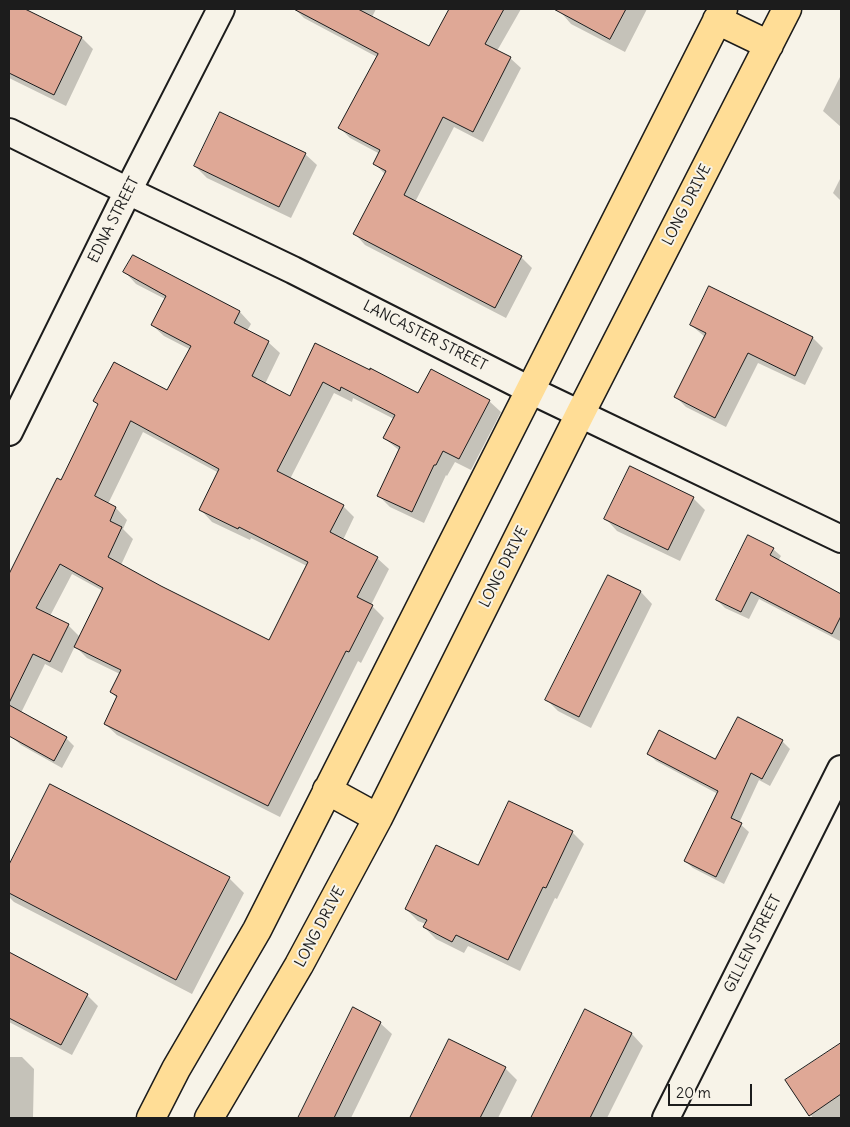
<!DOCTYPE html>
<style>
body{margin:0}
#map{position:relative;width:850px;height:1127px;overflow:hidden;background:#f7f3e8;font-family:Delius,sans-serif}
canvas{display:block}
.frame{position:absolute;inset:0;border:10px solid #1c1c1c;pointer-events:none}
.scale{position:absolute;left:668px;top:1084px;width:84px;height:22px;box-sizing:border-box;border:2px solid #1c1c1c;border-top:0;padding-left:6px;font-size:15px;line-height:18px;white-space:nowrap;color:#1c1c1c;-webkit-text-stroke:4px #f7f3e8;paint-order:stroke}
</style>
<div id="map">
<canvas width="850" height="1127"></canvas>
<div class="frame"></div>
<div class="scale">20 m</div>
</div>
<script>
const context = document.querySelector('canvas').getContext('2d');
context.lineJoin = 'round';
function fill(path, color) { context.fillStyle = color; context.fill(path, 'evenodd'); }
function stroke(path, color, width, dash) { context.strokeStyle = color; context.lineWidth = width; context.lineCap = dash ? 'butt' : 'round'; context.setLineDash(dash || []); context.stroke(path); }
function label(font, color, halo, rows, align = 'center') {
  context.font = font + ' Delius,sans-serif'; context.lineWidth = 4; context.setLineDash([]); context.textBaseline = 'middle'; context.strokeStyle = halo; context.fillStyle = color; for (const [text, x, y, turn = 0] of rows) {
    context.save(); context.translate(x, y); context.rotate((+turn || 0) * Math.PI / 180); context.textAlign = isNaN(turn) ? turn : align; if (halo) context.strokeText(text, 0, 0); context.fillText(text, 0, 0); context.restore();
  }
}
fill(new Path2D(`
 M 9,9 L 22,9 L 82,38 L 93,49 L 66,106 L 9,78 Z
 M 295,9 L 376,9 L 372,17 L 429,48 L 451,9 L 521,9 L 497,51 L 510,58 L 521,68 L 483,142 L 454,127 L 415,202 L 521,257 L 532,268 L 506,318 L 365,245 L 355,234 L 386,175 L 375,164 L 380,154 L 350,138 L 340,128 L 377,57 L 304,18 Z
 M 558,9 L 647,9 L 625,52 L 571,24 Z
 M 841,75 L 841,127 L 823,111 Z
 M 305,154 L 317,165 L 291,218 L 207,178 L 195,166 Z
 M 841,177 L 841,201 L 833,193 Z
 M 133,256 L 240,312 L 251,324 L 247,331 L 268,342 L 280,353 L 265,384 L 290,397 L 316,345 L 419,395 L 489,401 L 501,412 L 471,470 L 455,462 L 447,476 L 446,475 L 424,523 L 390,507 L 379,496 L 400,451 L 384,438 L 394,419 L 353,398 L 352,402 L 334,393 L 290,479 L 343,506 L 354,517 L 343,540 L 377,558 L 389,569 L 371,605 L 384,618 L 361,663 L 358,661 L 280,817 L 117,735 L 105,724 L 117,698 L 111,692 L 120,674 L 87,658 L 75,646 L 62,673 L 45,664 L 19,717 L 9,712 L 9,577 L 58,480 L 62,482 L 99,405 L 95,401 L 167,391 L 191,350 L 164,336 L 152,325 L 165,299 L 136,284 L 125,272 ZM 143,432 L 219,473 L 201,510 L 212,522 L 250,540 L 251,538 L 307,566 L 269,641 L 160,587 L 121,565 L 133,539 L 123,529 L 127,520 L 116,508 L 108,504 ZM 72,574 L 103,591 L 80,637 L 68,625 L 50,616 Z
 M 709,288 L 813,338 L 823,348 L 805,385 L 758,363 L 726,427 L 686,407 L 676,397 L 705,337 L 691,325 Z
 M 693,498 L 705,510 L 680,561 L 617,531 L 606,519 Z
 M 773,549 L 781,556 L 778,561 L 841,595 L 841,638 L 840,641 L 759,599 L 749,619 L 725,608 L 717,600 Z
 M 609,576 L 641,592 L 652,604 L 591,728 L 558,711 L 547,700 Z
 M 739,718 L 782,741 L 790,749 L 770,786 L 759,780 L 739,823 L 749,832 L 724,884 L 693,868 L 685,861 L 718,794 L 656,761 L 648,753 L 716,761 Z
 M 13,738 L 66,738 L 74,746 L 62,768 L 21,745 Z
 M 51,786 L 229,878 L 244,893 L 192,994 L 14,902 L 9,897 L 9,868 Z
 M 572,832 L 584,844 L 557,899 L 555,898 L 520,971 L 468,946 L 464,953 L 436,939 L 424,927 L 426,924 L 418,921 L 406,909 L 479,867 Z
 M 9,954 L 87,995 L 98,1006 L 72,1055 L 9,1022 Z
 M 353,1009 L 380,1023 L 392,1034 L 351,1118 L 300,1118 Z
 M 585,1011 L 632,1034 L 643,1046 L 607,1118 L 532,1118 Z
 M 841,1044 L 841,1117 L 813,1118 L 787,1081 Z
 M 9,1057 L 22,1057 L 34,1069 L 33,1118 L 9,1118 Z
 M 505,1068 L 517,1080 L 498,1118 L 417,1118 L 413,1115 Z`), '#0003');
const building = new Path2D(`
 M 9,9 L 25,9 L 82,37 L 54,95 L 9,73 Z
 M 294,9 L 358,9 L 429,46 L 449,9 L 504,9 L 485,44 L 511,57 L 473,132 L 443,117 L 404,195 L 522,256 L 495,308 L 353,234 L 386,171 L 373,164 L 380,150 L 338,128 L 378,54 Z
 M 554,9 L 626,9 L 610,39 Z
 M 220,112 L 306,153 L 279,207 L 194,166 Z
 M 133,255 L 240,311 L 234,323 L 269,341 L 252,376 L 290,396 L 315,343 L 370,370 L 370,368 L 418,393 L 431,369 L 490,400 L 459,459 L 443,451 L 436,465 L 434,465 L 412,512 L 377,496 L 400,447 L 383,438 L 395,415 L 341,387 L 340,391 L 323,382 L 277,471 L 344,505 L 330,532 L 378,557 L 357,597 L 373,605 L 349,652 L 346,651 L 268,806 L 104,724 L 117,696 L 110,692 L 121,670 L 74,647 L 103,588 L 60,564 L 36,608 L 69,624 L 50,662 L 33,654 L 9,703 L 9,574 L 57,478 L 61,480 L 98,404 L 93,401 L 114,362 L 167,390 L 191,346 L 151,325 L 166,296 L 123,272 ZM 131,421 L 219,469 L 199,510 L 238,529 L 239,527 L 308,562 L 269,640 L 161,586 L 108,557 L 122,527 L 110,521 L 116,507 L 95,496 Z
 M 709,286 L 813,337 L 795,376 L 748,353 L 715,418 L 674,397 L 706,333 L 690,325 Z
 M 630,466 L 694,497 L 668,550 L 604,519 Z
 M 748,535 L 774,548 L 770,555 L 841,594 L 841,616 L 832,634 L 751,592 L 741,612 L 716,600 Z
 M 608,575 L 641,591 L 579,717 L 545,700 Z
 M 9,705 L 67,737 L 54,761 L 9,736 Z
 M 738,717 L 783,740 L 762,779 L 751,773 L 731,818 L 742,823 L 716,877 L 684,861 L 718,791 L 647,754 L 659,730 L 715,759 Z
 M 50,784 L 230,877 L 176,980 L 9,893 L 9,865 Z
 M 509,801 L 573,831 L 546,888 L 543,887 L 508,960 L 456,935 L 452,942 L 423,927 L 427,920 L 405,909 L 436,845 L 478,865 Z
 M 9,952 L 88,994 L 61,1045 L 9,1018 Z
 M 353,1007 L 381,1022 L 354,1077 L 334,1118 L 298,1118 Z
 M 585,1009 L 632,1033 L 590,1118 L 531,1118 Z
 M 449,1039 L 506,1067 L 480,1118 L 410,1118 Z
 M 841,1043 L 841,1094 L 809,1116 L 785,1080 Z`);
fill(building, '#dfa896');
stroke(building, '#1c1c1c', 1);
const minor = new Path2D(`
 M 9,132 L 128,191 L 293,270 L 530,390 L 841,539
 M 9,432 L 128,191 L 221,9
 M 666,1118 L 841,769`);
const major = new Path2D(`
 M 717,20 L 769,45
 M 327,790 L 378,818
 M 151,1118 L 176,1069 L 257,930 L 723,9
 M 209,1118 L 299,965 L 378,818 L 580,414 L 787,9`);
stroke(minor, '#1c1c1c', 30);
stroke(major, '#1c1c1c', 31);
stroke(minor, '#f7f3e8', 26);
stroke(major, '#ffdd96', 28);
label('15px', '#1c1c1c', '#f7f3e8', [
 ["LONG DRIVE",687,205,-63],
 ["EDNA STREET",114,220,-63],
 ["LANCASTER STREET",425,336,27],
 ["LONG DRIVE",504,567,-63],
 ["LONG DRIVE",320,927,-62],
 ["GILLEN STREET",753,944,-63]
]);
</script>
